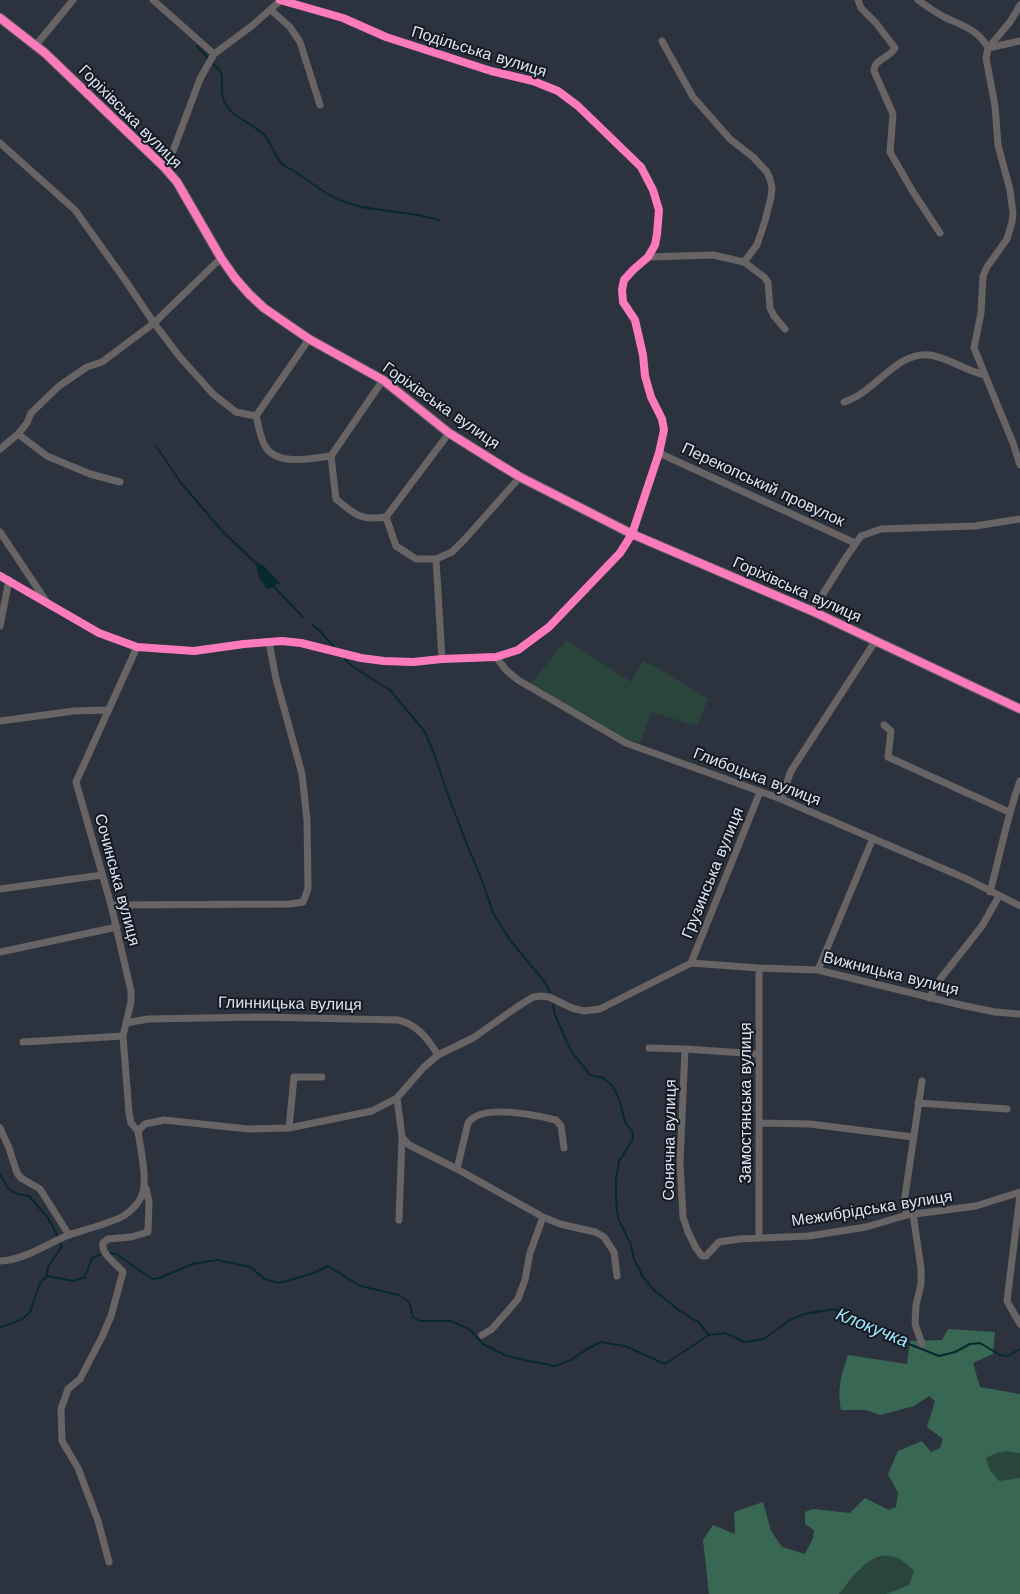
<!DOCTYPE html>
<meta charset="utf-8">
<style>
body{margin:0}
canvas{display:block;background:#2d333e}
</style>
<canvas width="1020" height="1594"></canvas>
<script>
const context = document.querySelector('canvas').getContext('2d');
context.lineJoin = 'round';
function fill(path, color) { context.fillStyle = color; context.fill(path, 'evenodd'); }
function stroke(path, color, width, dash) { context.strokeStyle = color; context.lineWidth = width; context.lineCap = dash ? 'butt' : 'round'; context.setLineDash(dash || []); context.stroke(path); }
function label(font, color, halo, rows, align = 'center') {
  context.font = font + ' "Work Sans",sans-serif'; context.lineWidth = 4; context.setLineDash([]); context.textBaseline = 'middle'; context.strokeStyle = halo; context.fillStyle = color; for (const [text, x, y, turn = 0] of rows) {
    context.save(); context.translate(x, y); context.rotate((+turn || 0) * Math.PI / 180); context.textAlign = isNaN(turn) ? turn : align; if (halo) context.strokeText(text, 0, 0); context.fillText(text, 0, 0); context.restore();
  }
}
fill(new Path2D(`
 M 566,640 L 631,682 L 643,661 L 656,667 L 708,699 L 697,726 L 651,712 L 640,743 C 601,732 565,706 530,685 Z
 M 1010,1451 L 1020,1453 L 1020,1478 L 999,1481 L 990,1470 L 985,1458 L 997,1452 Z
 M 890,1554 L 905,1561 L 914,1571 L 909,1585 L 886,1594 L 839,1594 L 851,1579 L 869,1560 Z`), '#2a453b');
fill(new Path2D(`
 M 948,1329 L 995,1332 L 993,1354 L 973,1363 L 980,1387 L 1020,1394 L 1020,1453 C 1005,1450 999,1451 986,1458 L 990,1470 L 999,1481 L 1020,1478 L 1020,1594 L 886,1594 L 909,1585 L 914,1571 C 882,1536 860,1567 839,1594 L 709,1594 L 703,1540 L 713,1525 L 735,1534 L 734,1512 L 763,1502 L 771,1531 L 782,1547 L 805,1554 L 813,1538 L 814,1530 L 805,1524 L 805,1512 L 813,1509 L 850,1513 L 865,1498 L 889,1510 L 896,1507 L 898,1493 L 888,1474 L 898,1451 L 922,1441 L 931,1452 L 940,1448 L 943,1439 L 927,1427 L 935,1401 L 929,1396 L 914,1406 L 880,1415 L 866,1410 L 841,1410 C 837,1387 841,1377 848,1355 L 907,1364 L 910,1341 L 942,1340 Z`), '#386754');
fill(new Path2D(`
 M 257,563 L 264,566 L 280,583 L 268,589 C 260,581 256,575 257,563 Z`), '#07282f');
stroke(new Path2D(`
 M 197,46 L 209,59
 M 212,63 C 214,65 218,68 220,71 C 225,77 219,92 224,101 C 232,119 253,122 265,136 C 275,148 275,164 291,169 L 329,195 L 345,202 L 361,207 L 418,215 L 439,220
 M 156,446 L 181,483 L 223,532 L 258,565
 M 272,585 L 303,617
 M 312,624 L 321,632 L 334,647
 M 345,659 L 353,667 L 390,690 L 425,732 L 435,756 L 447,792 L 464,837 L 481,878 L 494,915 L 510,940 L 547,985 L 550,992
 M 553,1005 L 555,1015 L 571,1051 L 590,1075 L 603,1078 L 613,1086 L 620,1102 L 625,1122 L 632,1131 L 633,1139 L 619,1161 L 616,1181 L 616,1199 L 618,1218 L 631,1245 L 634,1259 L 643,1277 L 655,1291 L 680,1311 L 698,1322 L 709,1335
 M 0,1174 C 7,1190 12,1194 29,1196 L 48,1218 L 58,1237
 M 109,1253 L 116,1254 L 152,1279 L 160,1278 L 192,1264 L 217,1260 L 251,1267 L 264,1279 L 279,1283 L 311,1274 L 328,1266 L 360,1286 L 399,1295 L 409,1302 L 413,1317 L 420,1321 L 451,1321 L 469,1329 L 483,1344 L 507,1356 L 529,1361 L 555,1366 L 571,1360 L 587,1349 L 601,1342 L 625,1346 L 665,1364 L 709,1335 L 725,1333 L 745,1342 L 764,1339 L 790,1320 L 804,1314 L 834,1309 L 851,1316 L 899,1340 L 939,1356 L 955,1352 L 970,1344 L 980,1343 L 1000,1355 L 1008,1356 L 1020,1349
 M 47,1275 L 48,1267 L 62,1246 L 60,1242
 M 0,1327 L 21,1320 L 30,1312 L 40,1283 L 47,1276 L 74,1281 L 85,1277 L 92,1258 L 104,1253`), '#07282f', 2);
stroke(new Path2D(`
 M 153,0 L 214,54
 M 858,0 L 861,8 L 876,23 L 895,48 C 890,58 874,59 874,71 L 893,114 L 890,152 L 913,192 L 940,233
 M 918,0 C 926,6 935,12 944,17 C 961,25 979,30 988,48 L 986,58 L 995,106 L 998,145 L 1010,190 L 1013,213 L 1012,222 L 1007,239 L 987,267 L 983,276 L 981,313 L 974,348 L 1013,443 L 1020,465
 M 271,10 L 290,27 L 300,42 L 320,105
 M 662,41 L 693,97 L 730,139 L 753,157 L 767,172 L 770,179 L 772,188 L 771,197 L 765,221 L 757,245 L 744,262
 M 36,45 L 73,0
 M 988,48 L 1010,22 L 1020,5
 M 988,48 L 1020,41
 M 0,143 L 75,210 L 125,280 L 154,323 L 179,356 L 213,394 L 236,412 L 256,416 L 309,339
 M 164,167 L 173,151 L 200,79 L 214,54 L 253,25 L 281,0
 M 648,257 L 713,255 L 744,262 L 764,277 L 768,282 L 770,308 L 774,316 L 785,329
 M 844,402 C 876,392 896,351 930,355 C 949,358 966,371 985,375
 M 256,416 C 259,427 260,437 265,446 C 277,467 312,458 331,456 L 383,380
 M 18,434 L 47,456 L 90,474 L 120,482
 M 0,449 L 18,434 L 27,423 L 31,413 L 59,386 L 87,367 L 102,362 L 154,323 L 221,258
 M 659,453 L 855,543
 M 331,456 L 336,499 C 355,515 361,521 386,517 L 449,433
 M 386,517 L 396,546 L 416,559 L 436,559 L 452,552 L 465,539 L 520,477
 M 0,532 L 46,601
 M 436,559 L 442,659
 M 0,576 L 99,633 L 137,647 L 194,651 L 244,644 L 282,641 L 301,643 L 361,658 L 384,661 L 413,662 L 442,659 L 496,657 L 518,650 L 549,627 L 620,553 L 632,534 L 659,453 L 664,430 L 662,419 L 651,397 L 645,376 L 643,355 L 635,320 L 623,302 L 622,290 L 624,280 L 633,270 L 648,257 L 655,245 L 657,234 L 659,210 L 653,190 L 641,167 L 578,106 L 558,91 L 533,81 L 491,71 L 386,37 L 343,18 L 280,0
 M 812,611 L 847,556 L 861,536 L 881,529 L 975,526 L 1020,519
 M 0,626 L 9,580
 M 137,647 L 76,782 L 111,905 L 131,991 L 131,1002 L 123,1036 L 129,1113 L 131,1123 L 138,1131
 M 496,657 L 506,670 L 518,680 L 626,743 L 781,799 L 967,879 L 1020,906
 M 0,721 L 74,711 L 109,710
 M 884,725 L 891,731 L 888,757 L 1009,812
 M 781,799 L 791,771 L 876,640
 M 0,889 L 102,875
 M 990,892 C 1000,855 1007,817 1020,781
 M 111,905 L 290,904 L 303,902 L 308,889 L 307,820 L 302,774 L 276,679 L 269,642
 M 0,952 L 117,927
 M 691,963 L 760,792
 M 759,968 L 759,1238
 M 818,970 L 873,838
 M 929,998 L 941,978 L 982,926 L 999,896
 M 126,1023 L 148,1019 L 261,1017 L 398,1020 C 417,1024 428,1039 438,1055
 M 23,1042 L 123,1036
 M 649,1048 L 685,1049
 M 759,1054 L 685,1049 L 680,1163 L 683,1217 L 688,1232 L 696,1248 L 702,1256 L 706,1256 L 719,1242 L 739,1239 L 809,1236 L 866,1227 L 907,1215 L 976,1206 L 1020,1192
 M 397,1098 L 402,1137 L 399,1220
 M 918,1103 L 1007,1109
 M 759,1123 L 810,1124 L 913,1137
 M 0,1128 L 9,1148 L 17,1173 L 21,1178 L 40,1189 L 69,1235
 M 289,1128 L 294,1077 L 322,1077
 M 402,1137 L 409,1145 L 457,1169 L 543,1217 L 560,1224 L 595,1232 L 604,1237 L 614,1252 L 617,1276
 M 457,1169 L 468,1123 C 482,1103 535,1115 556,1120 L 561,1126 L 564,1148
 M 1020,1195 L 1007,1301 L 1020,1324
 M 913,1214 L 921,1268 L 921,1284 L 916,1305 L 915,1324 L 922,1344
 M 907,1215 L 904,1203 L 922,1081
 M 0,1261 C 25,1260 48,1243 71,1234 C 84,1230 115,1222 125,1215 C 132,1210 139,1203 142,1195 C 148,1181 140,1146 138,1131 L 145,1124 L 164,1120 L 248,1129 L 289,1128 L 372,1111 L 397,1098 L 423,1068 L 438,1055 L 473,1038 L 517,1007 L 533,997 L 541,996 L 549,997 L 572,1008 L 584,1011 L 600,1009 L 691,963 L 759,968 L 818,970 L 961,1005 L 995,1012 L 1020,1014
 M 482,1335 L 492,1329 L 518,1299 L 525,1280 L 530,1253 L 543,1217
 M 109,1562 L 98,1521 L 78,1468 L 62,1441 L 61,1409 L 68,1389 L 80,1379 L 102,1337 L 111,1316 L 123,1272 C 116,1263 101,1255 103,1243 L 108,1239 L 131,1237 L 148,1232 L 149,1202 L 146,1188`), '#686364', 7);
stroke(new Path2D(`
 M 0,18 L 45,53 L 164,167 L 177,182 L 221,258 L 235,278 L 249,294 L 264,308 L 309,339 L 383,380 L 449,433 L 497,463 L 520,477 L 632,534 L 812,611 L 1020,709`), '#6d6467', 10);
stroke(new Path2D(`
 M 0,18 L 45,53 L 164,167 L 177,182 L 221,258 L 235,278 L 249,294 L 264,308 L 309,339 L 383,380 L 449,433 L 497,463 L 520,477 L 632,534 L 812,611 L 1020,709
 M 0,576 L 99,633 L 137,647 L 194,651 L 244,644 L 282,641 L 301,643 L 361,658 L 384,661 L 413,662 L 442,659 L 496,657 L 518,650 L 549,627 L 620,553 L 632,534 L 659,453 L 664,430 L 662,419 L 651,397 L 645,376 L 643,355 L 635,320 L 623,302 L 622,290 L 624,280 L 633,270 L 648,257 L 655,245 L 657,234 L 659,210 L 653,190 L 641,167 L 578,106 L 558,91 L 533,81 L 491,71 L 386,37 L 343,18 L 280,0`), '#fd7abc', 8);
label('16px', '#dde4f2', '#141922', [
 ["Подільська вулиця",479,52,17],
 ["Горіхівська вулиця",130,117,45],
 ["Горіхівська вулиця",441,406,35],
 ["Перекопський провулок",763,485,25],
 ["Горіхівська вулиця",797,590,24],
 ["Глибоцька вулиця",757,777,21],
 ["Грузинська вулиця",713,873,-68],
 ["Сочинська вулиця",117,880,75],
 ["Вижницька вулиця",891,974,14],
 ["Глинницька вулиця",290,1004,1],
 ["Замостянська вулиця",746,1103,-90],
 ["Сонячна вулиця",670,1140,-89],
 ["Межибрідська вулиця",872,1209,-9]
]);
label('italic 18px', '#9deafb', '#141922', [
 ["Клокучка",872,1328,22]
]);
</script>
